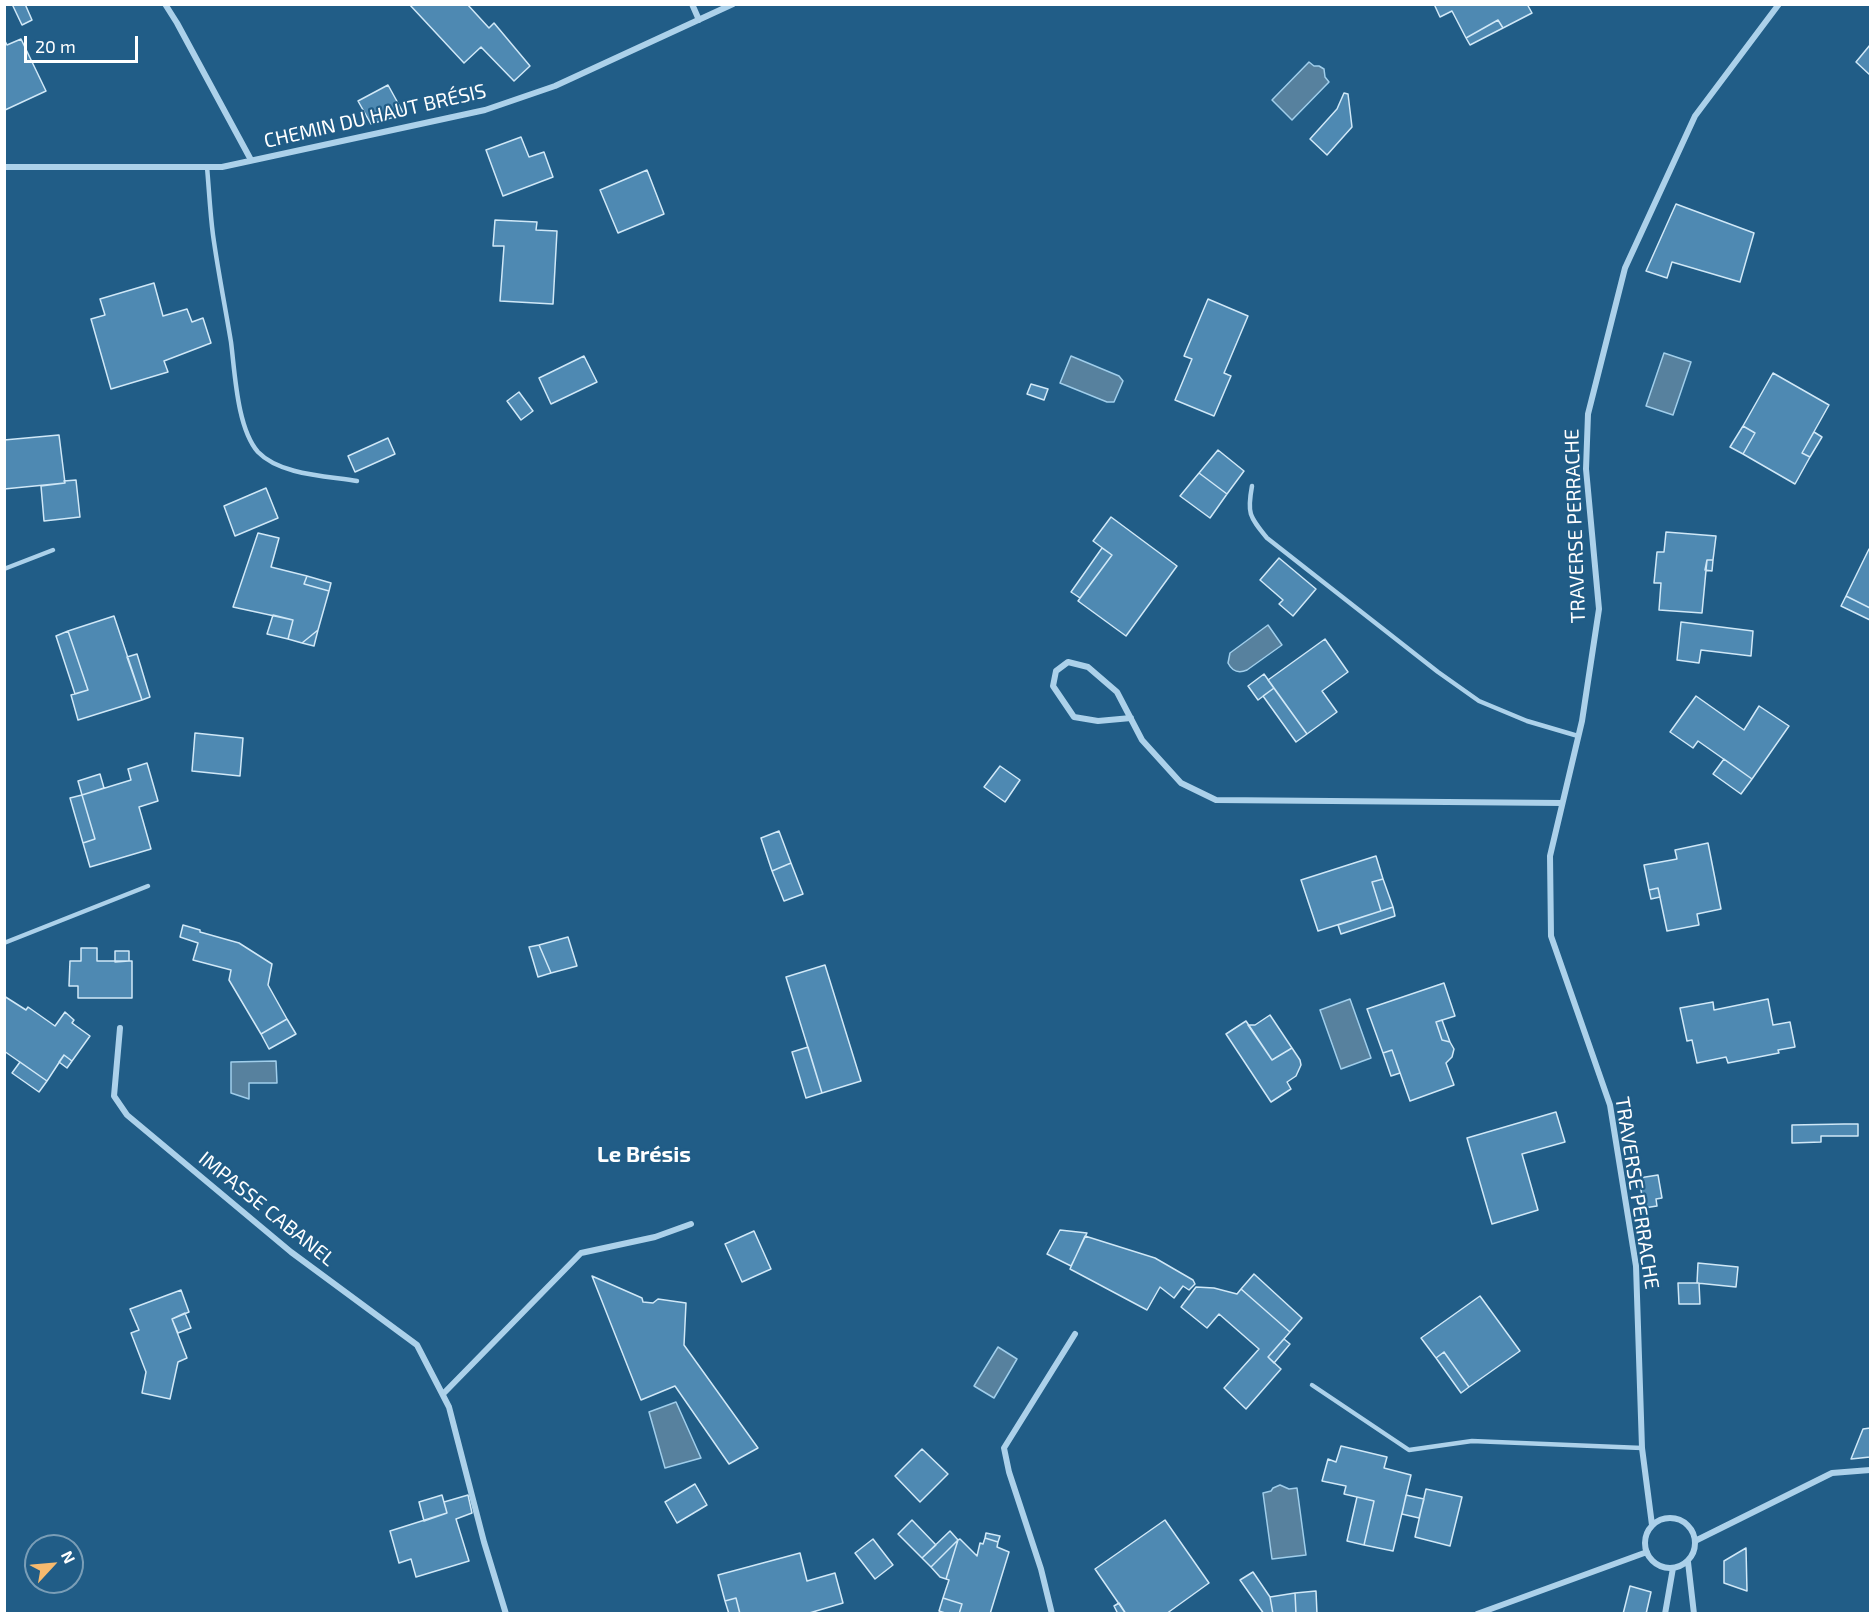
<!DOCTYPE html>
<meta charset="utf-8">
<style>
body{margin:0}
#map{position:relative;width:1875px;height:1618px;overflow:hidden;background:#215d87;font-family:"Exo 2",sans-serif}
canvas{display:block}
.frame{position:absolute;inset:0;border:6px solid #fff;pointer-events:none}
.north{position:absolute;left:24px;top:1534px;width:60px;height:60px;box-sizing:border-box;background:#215d87;border:2px solid #7a9eb7;border-radius:50%;rotate:64deg;font-size:16px;font-weight:700;line-height:24px;text-align:center;color:#fff}
.north::after{content:'';display:block;margin:auto;width:21px;height:27px;background:#f6ba6e;clip-path:polygon(50% 0,100% 100%,50% 72%,0 100%)}
.scale{position:absolute;left:24px;top:36px;width:114px;height:27px;box-sizing:border-box;border:3px solid #fff;border-top:0;padding-left:8px;font-size:18px;line-height:21px;white-space:nowrap;color:#fff;-webkit-text-stroke:4px #215d87;paint-order:stroke}
</style>
<div id="map">
<canvas width="1875" height="1618"></canvas>
<div class="frame"></div>
<div class="north">N</div>
<div class="scale">20 m</div>
</div>
<script>
const context = document.querySelector('canvas').getContext('2d');
context.lineJoin = 'round';
function fill(path, color) { context.fillStyle = color; context.fill(path, 'evenodd'); }
function stroke(path, color, width, dash) { context.strokeStyle = color; context.lineWidth = width; context.lineCap = dash ? 'butt' : 'round'; context.setLineDash(dash || []); context.stroke(path); }
function label(font, color, halo, rows, align = 'center') {
  context.font = font + ' "Exo 2",sans-serif'; context.lineWidth = 4.5; context.setLineDash([]); context.textBaseline = 'middle'; context.strokeStyle = halo; context.fillStyle = color; for (const [text, x, y, turn = 0] of rows) {
    context.save(); context.translate(x, y); context.rotate((+turn || 0) * Math.PI / 180); context.textAlign = isNaN(turn) ? turn : align; if (halo) context.strokeText(text, 0, 0); context.fillText(text, 0, 0); context.restore();
  }
}
const water = new Path2D(`
 M 1309,62 L 1314,66 L 1319,66 L 1324,69 L 1325,77 L 1329,82 L 1292,120 L 1272,100 Z
 M 1664,353 L 1691,362 L 1673,415 L 1646,406 Z
 M 1071,356 L 1119,376 L 1123,381 L 1114,402 L 1107,402 L 1060,383 Z
 M 1268,625 L 1282,645 L 1247,670 C 1238,674 1232,671 1228,663 L 1230,653 Z
 M 1350,999 L 1371,1058 L 1341,1069 L 1320,1010 Z
 M 276,1061 L 277,1083 L 249,1083 L 249,1099 L 231,1093 L 231,1062 Z
 M 998,1347 L 1017,1359 L 994,1398 L 974,1386 Z
 M 676,1402 L 701,1458 L 665,1468 L 649,1412 Z
 M 1280,1485 L 1289,1489 L 1297,1488 L 1306,1555 L 1272,1559 L 1263,1493 L 1271,1491 L 1273,1488 Z`);
fill(water, '#57819e');
stroke(water, '#a0ceeb', 1.5);
const building = new Path2D(`
 M 12,4 L 25,4 L 32,20 L 22,25 Z
 M 409,4 L 467,4 L 489,28 L 494,23 L 530,66 L 514,81 L 481,47 L 464,63 Z
 M 1434,4 L 1527,4 L 1532,13 L 1503,28 L 1498,20 L 1466,38 L 1452,11 L 1440,17 Z
 M 1498,20 L 1503,28 L 1470,45 L 1466,38 Z
 M 4,39 L 7,45 L 21,39 L 46,91 L 5,110 Z
 M 1870,45 L 1870,75 L 1856,62 Z
 M 388,85 L 404,114 L 371,124 L 358,101 Z
 M 1344,93 L 1348,94 L 1352,127 L 1327,155 L 1310,139 L 1337,109 Z
 M 521,137 L 529,157 L 544,152 L 553,177 L 503,196 L 486,150 Z
 M 647,170 L 664,214 L 618,233 L 600,190 Z
 M 1676,204 L 1754,233 L 1740,282 L 1672,262 L 1667,278 L 1646,271 Z
 M 495,220 L 537,222 L 536,230 L 557,231 L 553,304 L 500,301 L 504,246 L 493,246 Z
 M 154,283 L 163,316 L 187,309 L 192,322 L 203,318 L 211,343 L 164,361 L 168,372 L 111,389 L 91,319 L 105,315 L 100,299 Z
 M 1208,299 L 1248,316 L 1224,373 L 1231,376 L 1214,416 L 1175,400 L 1192,359 L 1184,356 Z
 M 584,356 L 597,382 L 551,404 L 539,378 Z
 M 1773,373 L 1829,405 L 1802,453 L 1810,457 L 1795,484 L 1743,454 L 1755,433 L 1743,426 Z
 M 1031,384 L 1048,389 L 1044,400 L 1027,394 Z
 M 519,392 L 533,411 L 521,420 L 507,401 Z
 M 1743,426 L 1755,433 L 1743,454 L 1730,447 Z
 M 1814,432 L 1822,437 L 1810,457 L 1802,453 Z
 M 59,435 L 65,483 L 4,489 L 4,440 Z
 M 388,438 L 395,454 L 355,472 L 348,456 Z
 M 1218,450 L 1244,471 L 1227,494 L 1199,473 Z
 M 1199,473 L 1227,494 L 1210,518 L 1180,496 Z
 M 76,480 L 80,517 L 44,521 L 41,486 L 65,483 L 64,481 Z
 M 266,488 L 278,518 L 235,536 L 224,506 Z
 M 1111,517 L 1177,566 L 1126,636 L 1078,601 L 1112,555 L 1093,541 Z
 M 1666,532 L 1716,536 L 1713,560 L 1707,560 L 1702,613 L 1659,610 L 1661,583 L 1654,583 L 1657,552 L 1664,552 Z
 M 258,533 L 279,538 L 271,567 L 307,576 L 304,584 L 329,591 L 318,630 L 302,643 L 288,639 L 293,620 L 233,607 Z
 M 1102,548 L 1112,555 L 1080,598 L 1071,592 Z
 M 1869,549 L 1870,550 L 1870,608 L 1846,596 Z
 M 1279,558 L 1316,589 L 1293,616 L 1279,604 L 1283,600 L 1260,580 Z
 M 1707,560 L 1713,560 L 1712,571 L 1705,570 Z
 M 307,576 L 331,583 L 329,591 L 304,584 Z
 M 1846,596 L 1870,608 L 1870,620 L 1841,606 Z
 M 273,615 L 293,620 L 288,639 L 267,634 Z
 M 114,616 L 142,700 L 78,720 L 71,695 L 88,690 L 68,631 Z
 M 1681,622 L 1753,631 L 1751,656 L 1701,650 L 1699,663 L 1677,660 Z
 M 318,630 L 314,646 L 302,643 Z
 M 68,631 L 88,690 L 75,694 L 56,636 Z
 M 1325,639 L 1348,672 L 1322,691 L 1337,712 L 1307,734 L 1268,680 Z
 M 137,654 L 150,697 L 142,700 L 127,657 Z
 M 1264,674 L 1274,688 L 1258,700 L 1248,686 Z
 M 1274,688 L 1307,734 L 1296,742 L 1263,696 Z
 M 1696,696 L 1744,730 L 1759,706 L 1789,726 L 1752,779 L 1698,741 L 1693,748 L 1670,732 Z
 M 195,733 L 243,738 L 240,776 L 192,771 Z
 M 1724,759 L 1752,779 L 1741,794 L 1713,774 Z
 M 147,763 L 158,801 L 139,807 L 151,849 L 90,867 L 83,843 L 95,839 L 82,795 L 131,780 L 128,769 Z
 M 1000,766 L 1020,780 L 1005,802 L 984,787 Z
 M 100,774 L 104,788 L 82,795 L 78,781 Z
 M 82,795 L 95,839 L 83,843 L 70,798 Z
 M 779,831 L 791,863 L 772,871 L 761,838 Z
 M 1708,843 L 1721,909 L 1697,914 L 1699,925 L 1667,931 L 1658,888 L 1649,890 L 1644,865 L 1677,859 L 1675,850 Z
 M 1376,856 L 1383,879 L 1372,882 L 1381,911 L 1318,931 L 1301,880 Z
 M 791,863 L 803,894 L 784,901 L 772,871 Z
 M 1383,879 L 1393,907 L 1381,911 L 1372,882 Z
 M 1658,888 L 1660,897 L 1651,899 L 1649,890 Z
 M 1393,907 L 1395,916 L 1341,934 L 1338,925 Z
 M 183,925 L 200,930 L 200,932 L 239,943 L 272,964 L 268,985 L 287,1019 L 261,1034 L 229,980 L 231,970 L 193,960 L 198,943 L 180,937 Z
 M 568,937 L 577,966 L 551,973 L 539,945 Z
 M 539,945 L 551,973 L 538,977 L 529,947 Z
 M 81,948 L 97,948 L 97,961 L 132,961 L 132,998 L 78,998 L 78,986 L 69,986 L 70,961 L 81,961 Z
 M 115,951 L 129,951 L 129,961 L 115,962 Z
 M 825,965 L 861,1081 L 822,1093 L 786,977 Z
 M 1444,983 L 1455,1016 L 1436,1022 L 1442,1040 L 1450,1042 L 1454,1049 L 1452,1057 L 1446,1063 L 1454,1085 L 1410,1101 L 1392,1050 L 1383,1053 L 1367,1009 Z
 M 4,996 L 26,1010 L 28,1007 L 55,1026 L 65,1012 L 74,1020 L 72,1023 L 90,1036 L 72,1061 L 64,1055 L 47,1081 L 4,1051 Z
 M 1768,999 L 1773,1025 L 1790,1022 L 1795,1047 L 1778,1050 L 1779,1053 L 1728,1063 L 1726,1057 L 1697,1063 L 1692,1040 L 1687,1041 L 1680,1008 L 1713,1002 L 1714,1010 Z
 M 1270,1015 L 1292,1048 L 1272,1060 L 1248,1025 L 1255,1025 Z
 M 287,1019 L 296,1034 L 269,1049 L 261,1034 Z
 M 1442,1020 L 1450,1042 L 1442,1040 L 1436,1022 Z
 M 1246,1021 L 1272,1060 L 1292,1048 L 1300,1060 L 1301,1065 L 1296,1076 L 1287,1082 L 1291,1089 L 1271,1102 L 1226,1034 Z
 M 808,1047 L 822,1093 L 806,1098 L 792,1052 Z
 M 1392,1050 L 1400,1073 L 1391,1076 L 1383,1053 Z
 M 64,1055 L 72,1061 L 67,1068 L 59,1062 Z
 M 20,1062 L 47,1081 L 39,1092 L 12,1073 Z
 M 1556,1112 L 1565,1142 L 1522,1154 L 1538,1210 L 1492,1224 L 1467,1138 Z
 M 1844,1124 L 1858,1124 L 1858,1136 L 1821,1136 L 1821,1142 L 1792,1143 L 1792,1125 Z
 M 1658,1175 L 1662,1198 L 1656,1199 L 1657,1206 L 1644,1208 L 1639,1178 Z
 M 1060,1230 L 1087,1233 L 1071,1266 L 1047,1254 Z
 M 754,1231 L 771,1269 L 742,1282 L 725,1244 Z
 M 1085,1236 L 1155,1258 L 1193,1280 L 1195,1284 L 1189,1290 L 1183,1286 L 1174,1298 L 1160,1287 L 1147,1310 L 1070,1269 Z
 M 1698,1263 L 1738,1267 L 1736,1287 L 1697,1283 Z
 M 1254,1274 L 1302,1318 L 1290,1332 L 1241,1289 Z
 M 592,1276 L 642,1298 L 643,1302 L 653,1303 L 658,1299 L 686,1303 L 684,1345 L 758,1448 L 729,1464 L 675,1386 L 641,1400 Z
 M 1678,1283 L 1699,1283 L 1700,1304 L 1679,1304 Z
 M 1196,1287 L 1214,1288 L 1237,1294 L 1241,1289 L 1290,1332 L 1268,1357 L 1281,1369 L 1246,1409 L 1224,1388 L 1259,1349 L 1219,1314 L 1207,1328 L 1181,1307 Z
 M 181,1290 L 189,1312 L 172,1319 L 187,1358 L 178,1362 L 170,1399 L 142,1393 L 146,1372 L 131,1333 L 139,1330 L 130,1309 Z
 M 1480,1296 L 1520,1351 L 1469,1387 L 1444,1352 L 1436,1358 L 1421,1338 Z
 M 185,1313 L 191,1328 L 178,1333 L 172,1319 Z
 M 1284,1339 L 1290,1344 L 1274,1363 L 1268,1357 Z
 M 1444,1352 L 1469,1387 L 1461,1393 L 1436,1358 Z
 M 1870,1428 L 1870,1457 L 1851,1459 L 1863,1429 Z
 M 1341,1446 L 1387,1457 L 1384,1468 L 1411,1475 L 1393,1551 L 1364,1545 L 1374,1501 L 1344,1494 L 1346,1486 L 1322,1481 L 1328,1459 L 1336,1462 Z
 M 922,1449 L 948,1474 L 920,1502 L 895,1476 Z
 M 695,1484 L 707,1505 L 677,1523 L 665,1502 Z
 M 1426,1489 L 1462,1497 L 1450,1546 L 1415,1537 Z
 M 442,1495 L 447,1513 L 424,1521 L 419,1502 Z
 M 468,1495 L 472,1513 L 456,1519 L 469,1561 L 416,1577 L 411,1559 L 399,1563 L 390,1531 L 447,1513 L 444,1502 Z
 M 1406,1495 L 1424,1499 L 1419,1518 L 1402,1514 Z
 M 1357,1497 L 1374,1501 L 1364,1545 L 1347,1541 Z
 M 912,1520 L 936,1545 L 922,1558 L 898,1534 Z
 M 1165,1520 L 1209,1583 L 1166,1614 L 1126,1614 L 1095,1569 Z
 M 950,1531 L 958,1540 L 931,1567 L 922,1558 Z
 M 986,1533 L 1000,1536 L 998,1542 L 985,1538 Z
 M 985,1538 L 998,1542 L 997,1547 L 1009,1552 L 990,1614 L 959,1614 L 962,1604 L 943,1598 L 949,1580 L 946,1579 L 958,1540 L 960,1539 L 977,1556 L 980,1543 L 983,1544 Z
 M 873,1539 L 893,1565 L 875,1579 L 855,1553 Z
 M 958,1540 L 946,1579 L 940,1577 L 931,1567 Z
 M 1746,1548 L 1747,1591 L 1724,1583 L 1724,1561 Z
 M 800,1553 L 807,1581 L 835,1573 L 843,1603 L 806,1614 L 740,1614 L 736,1598 L 725,1601 L 718,1575 Z
 M 1253,1572 L 1270,1597 L 1273,1614 L 1264,1614 L 1240,1580 Z
 M 1630,1586 L 1651,1592 L 1646,1614 L 1623,1614 Z
 M 1316,1591 L 1317,1614 L 1296,1614 L 1295,1593 Z
 M 1295,1593 L 1296,1614 L 1273,1614 L 1270,1597 Z
 M 736,1598 L 740,1614 L 729,1614 L 725,1601 Z
 M 943,1598 L 962,1604 L 959,1614 L 948,1614 L 939,1611 Z
 M 1119,1603 L 1126,1614 L 1118,1614 L 1114,1606 Z`);
fill(building, '#4e89b2');
stroke(building, '#d0e8f7', 1.5);
stroke(new Path2D(`
 M 207,167 C 209,189 210,212 213,235 C 218,271 225,306 231,342 C 235,373 237,428 258,452 C 280,475 327,476 357,481
 M 1252,486 C 1247,513 1249,516 1267,538 L 1438,672 L 1479,701 L 1527,721 L 1578,736
 M 4,569 L 53,550
 M 4,943 L 148,886
 M 1312,1385 L 1409,1450 L 1472,1441 L 1642,1448`), '#acd1ea', 4.5);
stroke(new Path2D(`
 M 165,4 L 177,23 L 251,160
 M 692,4 L 699,20
 M 4,167 L 222,167 L 485,110 L 555,86 L 733,4
 M 1131,718 L 1098,721 L 1074,717 L 1053,686 L 1056,671 L 1068,662 L 1088,667 L 1117,692 L 1142,740 L 1181,783 L 1216,800 L 1562,803
 M 120,1028 L 114,1096 L 127,1115 L 291,1252 L 417,1345 L 449,1407 L 484,1542 L 506,1614
 M 443,1394 L 581,1253 L 655,1237 L 691,1224
 M1645 1543a25 25 0 1 1 50 0a25 25 0 1 1-50 0Z
 M 1652,1525 L 1642,1448 L 1636,1266 L 1610,1105 L 1551,936 L 1550,856 L 1582,721 L 1599,609 L 1586,469 L 1588,414 L 1625,268 L 1695,116 L 1779,4
 M 1695,1541 L 1832,1473 L 1870,1470
 M 1688,1562 L 1694,1614
 M 1052,1614 L 1041,1569 L 1009,1472 L 1004,1448 L 1075,1334
 M 1477,1614 L 1647,1552
 M 1665,1614 L 1673,1568`), '#acd1ea', 6);
label('20px', '#fff', '#215d87', [
 ["CHEMIN DU HAUT BRÉSIS",375,116,-13],
 ["TRAVERSE PERRACHE",1575,526,-92],
 ["TRAVERSE PERRACHE",1637,1193,81],
 ["IMPASSE CABANEL",267,1209,39]
]);
label('bold 22px', '#fff', '#215d87', [
 ["Le Brésis",644,1155]
]);
</script>
